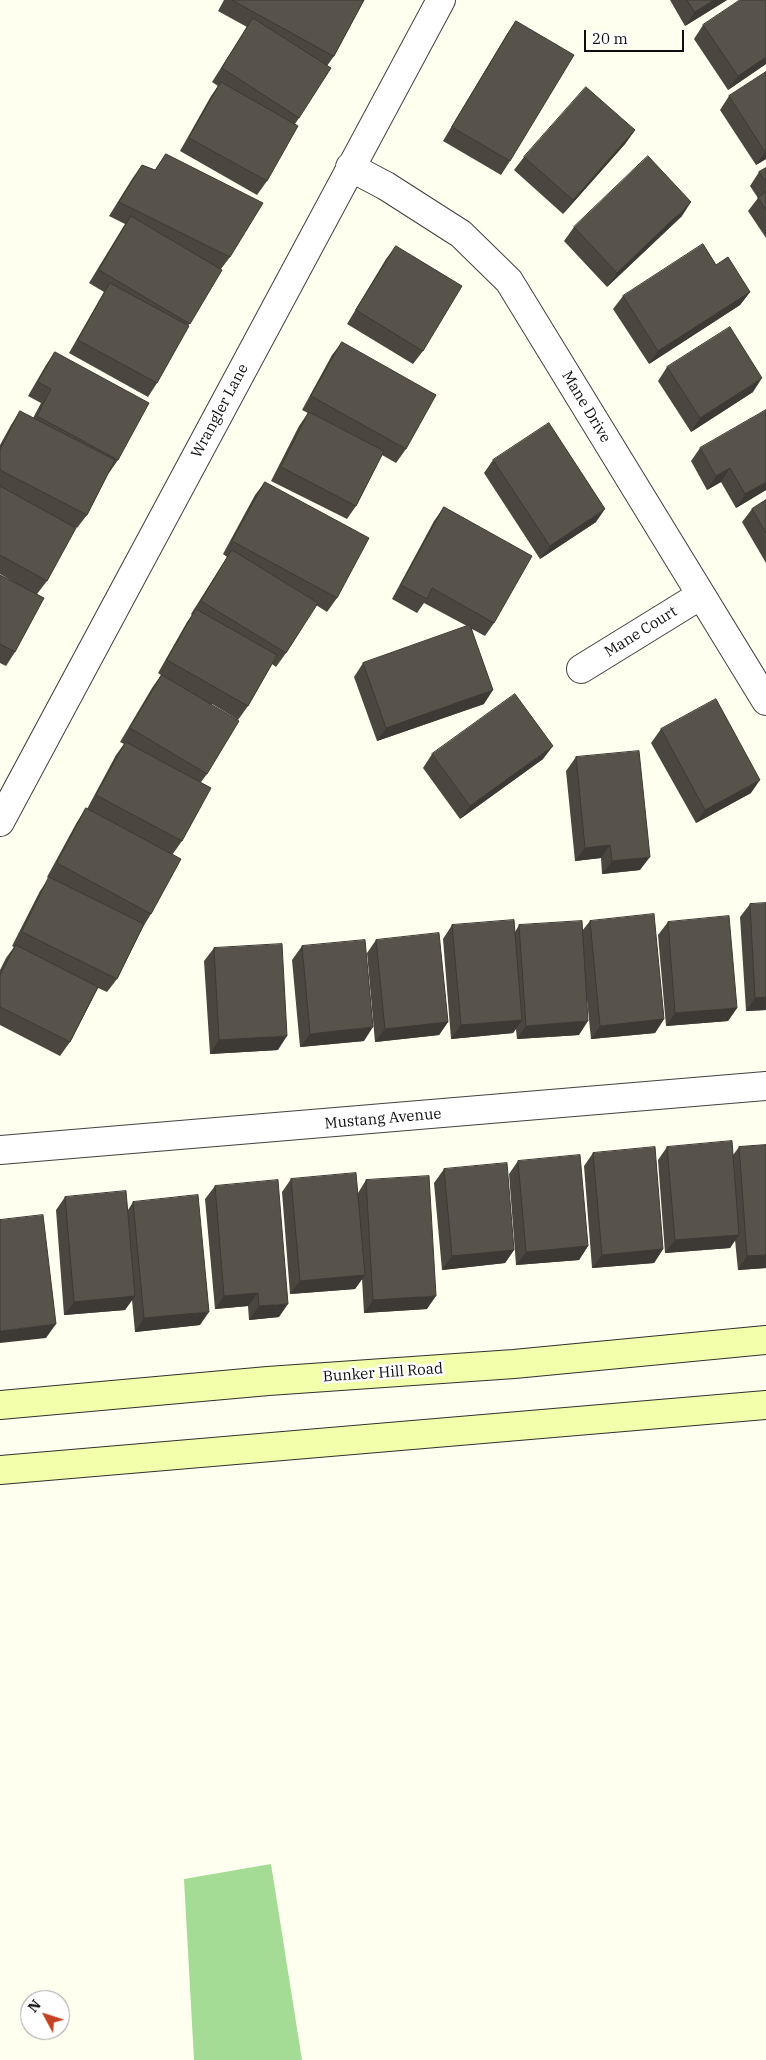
<!DOCTYPE html>
<style>
body{margin:0}
#map{position:relative;width:766px;height:2060px;overflow:hidden;background:#feffef;font-family:"IBM Plex Serif",serif}
canvas{display:block}
.north{position:absolute;left:20px;top:1990px;width:50px;height:50px;box-sizing:border-box;background:#fff;border:1px solid #9f9f9f;border-radius:50%;rotate:310deg;font-size:14px;font-weight:700;line-height:20px;text-align:center;color:#0e0e0e}
.north::after{content:'';display:block;margin:auto;width:18px;height:22px;background:#c34221;clip-path:polygon(50% 0,100% 100%,50% 72%,0 100%)}
.scale{position:absolute;left:584px;top:30px;width:100px;height:22px;box-sizing:border-box;border:2px solid #0e0e0e;border-top:0;padding-left:6px;font-size:15px;line-height:18px;white-space:nowrap;color:#0e0e0e;-webkit-text-stroke:4px #fff;paint-order:stroke}
</style>
<div id="map">
<canvas width="766" height="2060"></canvas>
<div class="north">N</div>
<div class="scale">20 m</div>
</div>
<script>
const context = document.querySelector('canvas').getContext('2d');
context.lineJoin = 'round';
function fill(path, color) { context.fillStyle = color; context.fill(path, 'evenodd'); }
function stroke(path, color, width, dash) { context.strokeStyle = color; context.lineWidth = width; context.lineCap = dash ? 'butt' : 'round'; context.setLineDash(dash || []); context.stroke(path); }
function label(font, color, halo, rows, align = 'center') {
  context.font = font + ' "IBM Plex Serif",serif'; context.lineWidth = 5; context.setLineDash([]); context.textBaseline = 'middle'; context.strokeStyle = halo; context.fillStyle = color; for (const [text, x, y, turn = 0] of rows) {
    context.save(); context.translate(x, y); context.rotate((+turn || 0) * Math.PI / 180); context.textAlign = isNaN(turn) ? turn : align; if (halo) context.strokeText(text, 0, 0); context.fillText(text, 0, 0); context.restore();
  }
}
fill(new Path2D(`
 M 271,1864 L 302,2060 L 194,2060 L 184,1879 Z`), '#a4dc96');
const street = new Path2D(`
 M 350,167 L 386,186 L 461,234 L 509,281 L 766,701
 M 581,669 L 701,595
 M 0,822 L 441,0
 M 0,1150 L 766,1086`);
const secondary = new Path2D(`
 M 0,1405 L 268,1381 L 514,1364 L 766,1340
 M 0,1470 L 766,1405`);
stroke(street, '#414141', 30);
stroke(secondary, '#303030', 30);
stroke(street, '#fff', 28);
stroke(secondary, '#f3ffaa', 28);
fill(new Path2D(`
 M 224,0 L 364,0 L 334,56 L 327,66 L 299,118 L 295,124 L 267,181 L 257,195 L 180,151 L 211,96 L 218,86 L 212,82 L 247,27 L 218,11 Z
 M 670,0 L 727,0 L 685,26 Z
 M 516,21 L 510,161 L 501,175 L 443,141 L 507,34 Z
 M 703,25 L 766,64 L 728,90 L 694,39 Z
 M 766,72 L 766,159 L 756,165 L 720,110 L 729,96 Z
 M 635,130 L 625,144 L 563,214 L 514,170 L 524,157 Z
 M 166,154 L 230,257 L 221,269 L 188,326 L 157,383 L 148,397 L 69,353 L 104,292 L 89,283 L 125,224 L 109,216 L 132,179 L 142,165 L 155,170 Z
 M 766,168 L 766,238 L 748,211 L 758,198 L 750,186 L 759,172 Z
 M 682,216 L 607,287 L 564,241 L 574,227 Z
 M 396,246 L 423,351 L 413,364 L 347,324 L 386,259 Z
 M 716,265 L 750,292 L 740,305 L 649,364 L 613,309 L 623,296 Z
 M 342,342 L 406,449 L 396,463 L 382,455 L 356,506 L 347,519 L 271,481 L 299,426 L 308,413 L 302,410 L 332,355 Z
 M 55,352 L 118,460 L 109,473 L 108,473 L 87,515 L 77,528 L 75,527 L 47,581 L 37,594 L 15,652 L 6,666 L 0,663 L 0,575 L 17,584 L 0,574 L 0,445 L 11,425 L 20,411 L 33,418 L 41,403 L 28,396 L 46,365 Z
 M 667,367 L 753,392 L 691,432 L 658,381 Z
 M 700,448 L 766,490 L 736,508 L 721,482 L 707,490 L 691,461 Z
 M 493,460 L 596,522 L 540,559 L 484,473 Z
 M 265,482 L 337,598 L 327,612 L 316,605 L 286,653 L 276,667 L 272,664 L 248,706 L 238,720 L 212,704 L 207,774 L 201,782 L 182,841 L 172,855 L 151,914 L 143,927 L 117,979 L 107,992 L 98,988 L 70,1042 L 60,1056 L 0,1025 L 0,970 L 6,958 L 14,947 L 12,946 L 40,891 L 49,878 L 47,877 L 77,822 L 86,808 L 87,809 L 116,755 L 124,744 L 120,742 L 152,688 L 161,675 L 158,673 L 187,622 L 192,615 L 191,614 L 227,557 L 223,554 L 255,495 Z
 M 766,500 L 766,563 L 742,522 L 752,509 Z
 M 444,507 L 494,623 L 485,636 L 472,629 L 484,704 L 377,741 L 354,677 L 363,663 L 467,626 L 424,603 L 417,613 L 392,599 L 434,521 Z
 M 661,729 L 751,793 L 696,823 L 651,743 Z
 M 432,754 L 543,759 L 460,819 L 423,768 Z
 M 576,757 L 640,870 L 602,874 L 601,858 L 575,861 L 566,771 Z
 M 750,904 L 766,1010 L 746,1011 L 740,917 Z
 M 590,921 L 664,1019 L 655,1033 L 591,1039 L 587,1000 L 579,1035 L 517,1039 L 516,1029 L 513,1033 L 451,1039 L 443,939 L 452,925 L 515,932 L 519,925 L 582,931 Z
 M 668,922 L 737,1008 L 728,1021 L 666,1026 L 658,935 Z
 M 376,940 L 448,1022 L 439,1035 L 375,1042 L 367,953 Z
 M 302,946 L 364,1041 L 300,1047 L 292,960 Z
 M 214,948 L 278,1050 L 210,1054 L 204,961 Z
 M 766,1145 L 766,1268 L 738,1270 L 735,1240 L 730,1248 L 665,1253 L 658,1160 L 667,1147 L 733,1155 L 739,1147 Z
 M 593,1153 L 663,1249 L 654,1263 L 592,1268 L 584,1166 Z
 M 518,1161 L 588,1246 L 579,1260 L 516,1265 L 509,1174 Z
 M 444,1169 L 514,1250 L 505,1263 L 442,1270 L 434,1183 Z
 M 291,1179 L 358,1193 L 366,1180 L 427,1309 L 364,1313 L 362,1279 L 355,1289 L 290,1294 L 282,1192 Z
 M 215,1186 L 279,1317 L 249,1320 L 248,1306 L 215,1309 L 205,1199 Z
 M 65,1197 L 128,1210 L 133,1202 L 200,1325 L 135,1332 L 132,1300 L 125,1310 L 64,1315 L 56,1210 Z`), '#4b4740');
fill(new Path2D(`
 M 714,0 L 727,0 L 685,26 L 695,12 Z
 M 766,57 L 766,64 L 728,90 L 738,76 Z
 M 635,130 L 625,144 L 563,214 L 573,200 Z
 M 766,151 L 766,159 L 756,165 L 765,152 Z
 M 691,202 L 682,216 L 607,287 L 617,273 Z
 M 750,292 L 740,305 L 649,364 L 658,351 Z
 M 762,378 L 753,392 L 691,432 L 700,418 Z
 M 730,468 L 721,482 L 707,490 L 716,476 Z
 M 766,482 L 766,490 L 736,508 L 745,494 Z
 M 605,509 L 596,522 L 540,559 L 550,546 Z
 M 493,690 L 484,704 L 377,741 L 386,728 Z
 M 553,746 L 543,759 L 460,819 L 470,806 Z
 M 760,780 L 751,793 L 696,823 L 705,810 Z
 M 610,845 L 601,858 L 575,861 L 585,848 Z
 M 650,857 L 640,870 L 602,874 L 612,861 Z
 M 766,997 L 766,1010 L 746,1011 L 755,998 Z
 M 737,1008 L 728,1021 L 666,1026 L 675,1013 Z
 M 664,1019 L 655,1033 L 591,1039 L 600,1026 Z
 M 522,1020 L 513,1033 L 451,1039 L 461,1025 Z
 M 588,1021 L 579,1035 L 517,1039 L 526,1026 Z
 M 448,1022 L 439,1035 L 375,1042 L 385,1029 Z
 M 373,1027 L 364,1041 L 300,1047 L 310,1034 Z
 M 287,1036 L 278,1050 L 210,1054 L 219,1040 Z
 M 739,1235 L 730,1248 L 665,1253 L 675,1240 Z
 M 588,1246 L 579,1260 L 516,1265 L 526,1252 Z
 M 663,1249 L 654,1263 L 592,1268 L 602,1255 Z
 M 514,1250 L 505,1263 L 442,1270 L 452,1256 Z
 M 766,1255 L 766,1268 L 738,1270 L 747,1256 Z
 M 365,1275 L 355,1289 L 290,1294 L 300,1281 Z
 M 258,1293 L 248,1306 L 215,1309 L 224,1296 Z
 M 135,1296 L 125,1310 L 64,1315 L 74,1302 Z
 M 436,1296 L 427,1309 L 364,1313 L 373,1300 Z
 M 288,1304 L 279,1317 L 249,1320 L 259,1306 Z
 M 209,1312 L 200,1325 L 135,1332 L 144,1318 Z
 M 56,1324 L 46,1338 L 0,1343 L 0,1331 Z`), '#3d3934');
const building = new Path2D(`
 M 232,0 L 364,0 L 334,56 Z
 M 687,0 L 714,0 L 695,12 Z
 M 740,0 L 766,0 L 766,57 L 738,76 L 703,25 Z
 M 253,18 L 331,68 L 299,118 L 222,68 Z
 M 516,21 L 574,55 L 510,161 L 452,127 Z
 M 766,72 L 766,151 L 765,152 L 729,96 Z
 M 221,82 L 298,126 L 267,181 L 189,138 Z
 M 586,87 L 635,130 L 573,200 L 524,157 Z
 M 166,154 L 263,203 L 230,257 L 119,202 L 142,165 L 155,170 Z
 M 648,156 L 691,202 L 617,273 L 574,227 Z
 M 766,168 L 766,182 L 759,172 Z
 M 766,192 L 766,210 L 758,198 Z
 M 131,216 L 222,270 L 190,324 L 99,270 Z
 M 703,244 L 716,265 L 728,257 L 750,292 L 658,351 L 623,296 Z
 M 396,246 L 462,286 L 423,351 L 356,310 Z
 M 110,283 L 189,326 L 157,383 L 78,340 Z
 M 730,327 L 762,378 L 700,418 L 667,367 Z
 M 342,342 L 436,395 L 406,449 L 311,396 Z
 M 55,352 L 149,403 L 118,460 L 37,416 L 51,389 L 38,382 Z
 M 766,410 L 766,482 L 745,494 L 730,468 L 716,476 L 700,448 Z
 M 20,411 L 115,460 L 87,515 L 0,470 L 0,450 Z
 M 309,412 L 384,451 L 356,506 L 281,467 Z
 M 549,423 L 605,509 L 550,546 L 493,460 Z
 M 265,482 L 369,538 L 337,598 L 232,541 Z
 M 0,486 L 76,528 L 47,581 L 0,555 Z
 M 766,500 L 766,533 L 752,509 Z
 M 444,507 L 532,556 L 494,623 L 432,588 L 427,599 L 401,585 Z
 M 232,550 L 318,603 L 286,653 L 201,601 Z
 M 0,575 L 44,598 L 15,652 L 0,644 Z
 M 196,609 L 277,655 L 248,706 L 167,660 Z
 M 470,625 L 493,690 L 386,728 L 363,663 Z
 M 162,675 L 239,721 L 207,774 L 130,728 Z
 M 515,694 L 553,746 L 470,806 L 432,754 Z
 M 716,699 L 760,780 L 705,810 L 661,729 Z
 M 126,742 L 211,788 L 182,841 L 96,795 Z
 M 639,751 L 650,857 L 612,861 L 610,845 L 585,848 L 576,757 Z
 M 86,808 L 181,859 L 151,914 L 57,863 Z
 M 49,877 L 144,924 L 117,979 L 22,932 Z
 M 766,903 L 766,997 L 755,998 L 750,904 Z
 M 654,914 L 664,1019 L 600,1026 L 590,921 Z
 M 729,916 L 737,1008 L 675,1013 L 668,922 Z
 M 514,920 L 522,1020 L 461,1025 L 452,925 Z
 M 582,921 L 588,1021 L 526,1026 L 519,925 Z
 M 439,933 L 448,1022 L 385,1029 L 376,940 Z
 M 365,940 L 373,1027 L 310,1034 L 302,946 Z
 M 282,944 L 287,1036 L 219,1040 L 214,948 Z
 M 16,945 L 98,987 L 70,1042 L 0,1007 L 0,975 Z
 M 732,1141 L 739,1235 L 675,1240 L 667,1147 Z
 M 766,1145 L 766,1255 L 747,1256 L 739,1147 Z
 M 655,1147 L 663,1249 L 602,1255 L 593,1153 Z
 M 580,1155 L 588,1246 L 526,1252 L 518,1161 Z
 M 507,1163 L 514,1250 L 452,1256 L 444,1169 Z
 M 356,1173 L 365,1275 L 300,1281 L 291,1179 Z
 M 429,1176 L 436,1296 L 373,1300 L 366,1180 Z
 M 278,1180 L 288,1304 L 259,1306 L 258,1293 L 224,1296 L 215,1186 Z
 M 126,1191 L 135,1296 L 74,1302 L 65,1197 Z
 M 198,1195 L 209,1312 L 144,1318 L 133,1202 Z
 M 43,1215 L 56,1324 L 0,1331 L 0,1220 Z`);
fill(building, '#57524a');
stroke(building, '#3d3934', 1);
label('15px', '#0e0e0e', '#fff', [
 ["Mane Drive",586,407,59],
 ["Wrangler Lane",220,411,-62],
 ["Mane Court",641,632,-32],
 ["Mustang Avenue",383,1119,-5],
 ["Bunker Hill Road",383,1373,-4]
]);
</script>
